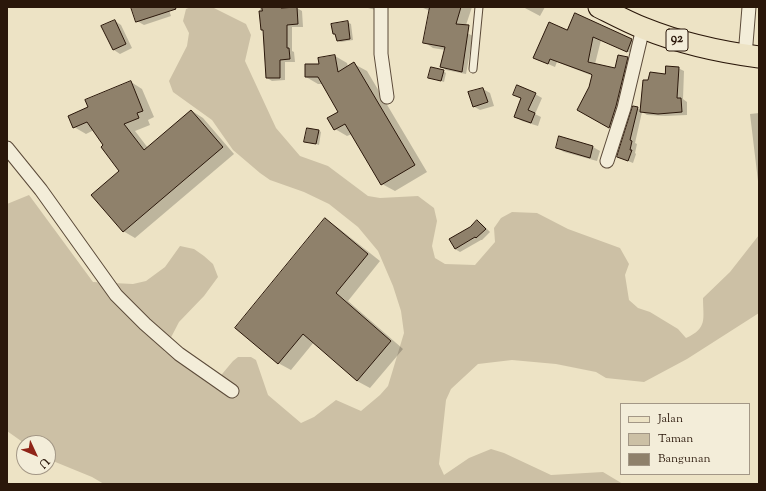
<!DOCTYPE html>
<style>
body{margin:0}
#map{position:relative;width:766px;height:491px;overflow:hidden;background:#ede3c5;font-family:"Sorts Mill Goudy",serif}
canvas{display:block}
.frame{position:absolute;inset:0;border:8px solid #2a170a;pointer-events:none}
.legend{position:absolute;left:620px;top:403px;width:130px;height:72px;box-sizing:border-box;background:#f3edd9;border:1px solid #a39786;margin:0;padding:5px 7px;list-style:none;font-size:12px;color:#2a170a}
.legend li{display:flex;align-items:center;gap:8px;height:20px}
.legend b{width:20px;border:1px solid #a39786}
.north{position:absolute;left:16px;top:435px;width:40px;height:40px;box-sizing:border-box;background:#f3edd9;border:1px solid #a39786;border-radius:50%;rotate:134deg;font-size:11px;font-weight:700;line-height:16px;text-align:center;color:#2a170a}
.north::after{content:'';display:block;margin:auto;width:14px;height:18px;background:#8f2418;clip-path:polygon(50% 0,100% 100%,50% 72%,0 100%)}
</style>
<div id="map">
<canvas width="766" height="491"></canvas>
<div class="frame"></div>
<ul class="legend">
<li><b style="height:5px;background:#ede3c5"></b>Jalan</li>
<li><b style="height:11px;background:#ccc0a5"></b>Taman</li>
<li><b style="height:11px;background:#8f816b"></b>Bangunan</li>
</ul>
<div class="north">U</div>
</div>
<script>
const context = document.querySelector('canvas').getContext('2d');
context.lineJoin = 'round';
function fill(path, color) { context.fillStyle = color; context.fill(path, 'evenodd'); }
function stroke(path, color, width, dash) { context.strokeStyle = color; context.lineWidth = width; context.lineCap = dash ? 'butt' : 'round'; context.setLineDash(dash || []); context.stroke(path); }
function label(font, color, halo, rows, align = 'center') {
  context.font = font + ' "Sorts Mill Goudy",serif'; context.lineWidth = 4; context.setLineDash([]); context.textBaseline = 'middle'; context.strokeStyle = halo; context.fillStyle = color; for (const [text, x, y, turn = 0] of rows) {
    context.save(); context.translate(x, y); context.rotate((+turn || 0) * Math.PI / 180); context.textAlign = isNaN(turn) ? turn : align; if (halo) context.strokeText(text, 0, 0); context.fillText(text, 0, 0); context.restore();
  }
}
fill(new Path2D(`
 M 191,7 L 212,7 L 246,24 L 251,35 L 245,61 L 276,128 L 300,156 L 328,166 L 368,196 L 380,198 L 418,196 L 434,208 L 437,221 L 432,246 L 435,258 L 445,264 L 475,265 L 495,242 L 494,228 L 501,218 L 512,212 L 537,213 L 568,229 L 620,248 L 629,264 L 625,275 L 629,300 L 638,308 L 650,312 L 678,329 L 686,338 C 708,328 703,319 703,298 L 730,272 L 759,235 L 759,313 L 687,359 L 644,382 L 606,378 L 596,372 L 556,364 L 512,360 L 478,364 L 451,389 L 446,400 L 439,464 L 444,475 L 469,458 L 491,449 L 504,453 L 551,475 L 603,472 L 623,484 L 104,484 L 92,477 L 48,459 L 48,443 L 24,443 L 7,431 L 7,204 L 29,195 L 93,282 L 133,284 L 146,281 L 165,267 L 180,246 L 194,249 L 204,256 L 213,264 L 218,277 L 204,296 L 179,322 L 164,351 L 212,386 L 233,361 L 238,357 L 251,357 L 256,360 L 268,395 L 301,423 L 314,417 L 336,400 L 361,411 L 380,395 L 388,386 L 404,333 L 401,311 L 393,286 L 378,251 L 358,227 L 329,204 L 304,192 L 270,180 L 260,173 L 233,150 L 212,120 L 173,92 L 169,81 L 187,46 L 189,33 L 183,21 L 186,9 Z`), '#ccc0a5');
fill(new Path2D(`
 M 132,7 L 168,7 L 171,16 L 144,25 L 137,21 Z
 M 260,7 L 286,7 L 286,9 L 297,8 L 302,11 L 303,27 L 292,27 L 292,51 L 294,52 L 295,62 L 285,62 L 285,80 L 272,81 L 267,78 L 264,31 L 262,30 Z
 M 364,7 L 377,7 L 376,10 Z
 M 421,7 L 472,7 L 460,43 L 467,33 L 473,36 L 466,74 L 446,70 L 442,67 L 457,52 L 433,48 L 424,42 L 430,11 Z
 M 523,7 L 545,7 L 540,16 Z
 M 575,14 L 639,44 L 635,55 L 601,40 L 595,64 L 616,69 L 628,58 L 635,62 L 616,131 L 579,109 L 590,88 L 593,76 L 557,62 L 555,67 L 534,58 L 567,31 Z
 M 115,21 L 121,25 L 132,48 L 120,54 L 114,50 L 103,26 Z
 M 347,22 L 351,24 L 353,40 L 341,42 L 338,41 L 337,35 L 334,34 Z
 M 335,56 L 347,63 L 348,67 L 354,64 L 367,71 L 427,172 L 395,191 L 382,184 L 352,134 L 347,136 L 335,129 L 340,112 L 323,84 L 318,84 L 306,77 L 320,65 Z
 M 678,68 L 684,71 L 683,99 L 687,102 L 687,115 L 665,116 L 647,115 L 642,112 L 635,143 L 637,144 L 635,153 L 636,154 L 633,163 L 618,157 L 637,108 L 641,110 L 666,76 Z
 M 443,71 L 446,73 L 444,82 L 429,77 Z
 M 131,82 L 142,89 L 154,117 L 148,120 L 150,125 L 135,131 L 148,148 L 192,111 L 203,118 L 234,154 L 135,238 L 123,231 L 120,171 L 94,130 L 86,134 L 74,127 L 89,107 Z
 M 483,89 L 490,93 L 494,106 L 480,110 L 473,106 Z
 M 514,94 L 535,94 L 542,98 L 535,114 L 541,117 L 538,126 L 522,121 L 515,117 L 522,98 Z
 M 759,113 L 759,182 L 758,181 L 750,114 Z
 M 318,130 L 321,132 L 319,145 L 306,141 Z
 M 560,138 L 593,147 L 600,151 L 597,161 L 564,152 L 557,148 Z
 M 325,219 L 337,227 L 380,261 L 348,301 L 403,349 L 370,388 L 357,381 L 314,342 L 291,370 L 278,363 Z
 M 477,221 L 482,224 L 490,232 L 482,240 L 481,240 L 460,252 L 455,249 L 471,227 Z`), '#0003');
const building = new Path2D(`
 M 131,7 L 175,7 L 176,9 L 136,22 Z
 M 262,7 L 281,7 L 281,8 L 297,7 L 298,24 L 287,25 L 287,48 L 289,48 L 290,59 L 280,60 L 280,78 L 266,78 L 263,30 L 261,30 L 259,11 L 262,11 Z
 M 430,7 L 461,7 L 456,24 L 469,25 L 462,72 L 440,67 L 445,47 L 423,43 Z
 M 575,13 L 632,39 L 627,52 L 593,37 L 588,62 L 615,68 L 618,55 L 628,57 L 616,106 L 609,128 L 577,110 L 589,87 L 592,75 L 591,74 L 550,59 L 548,64 L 533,58 L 549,22 L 567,30 Z
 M 115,20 L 126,44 L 113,50 L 101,26 Z
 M 348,21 L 350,39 L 337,41 L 335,34 L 333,34 L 331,24 Z
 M 335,55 L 338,72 L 354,62 L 415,165 L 381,185 L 345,124 L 334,130 L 327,118 L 338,112 L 318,77 L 305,77 L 305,64 L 319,64 L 318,58 Z
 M 666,66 L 679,67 L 677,98 L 681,98 L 682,112 L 658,114 L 640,112 L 643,80 L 648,80 L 650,72 L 665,74 Z
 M 431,67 L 444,70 L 441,81 L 428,78 Z
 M 131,81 L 143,111 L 137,113 L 139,118 L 124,124 L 144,150 L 191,110 L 223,147 L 123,232 L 91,195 L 119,171 L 101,147 L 103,145 L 87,122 L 73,128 L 68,116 L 88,107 L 85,100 Z
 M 517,85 L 536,93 L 528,110 L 535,113 L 531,123 L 514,117 L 521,98 L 513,95 Z
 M 483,88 L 488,102 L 473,107 L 468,92 Z
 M 633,106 L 638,107 L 630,140 L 632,141 L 630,150 L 632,150 L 628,161 L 617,157 Z
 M 307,128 L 319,130 L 316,144 L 304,142 Z
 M 559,136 L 593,146 L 590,158 L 556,148 Z
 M 325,218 L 368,254 L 336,293 L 391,341 L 357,381 L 303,334 L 278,364 L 235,328 Z
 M 477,220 L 486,229 L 476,238 L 475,237 L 455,249 L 449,239 L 470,227 Z`);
fill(building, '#8f816b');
stroke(building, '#2a170a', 1);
const service = new Path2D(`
 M 473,69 L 479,7`);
const minor = new Path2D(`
 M 381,7 L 381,54 L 387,97
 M 745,56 L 749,7
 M 7,148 L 41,190 L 116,295 L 145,324 L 179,354 L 232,391
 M 607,161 L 624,108 L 643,28`);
const primary = new Path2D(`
 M 599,7 C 613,14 628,22 643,28 C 680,43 720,52 759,57`);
stroke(service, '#5b4a39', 9);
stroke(minor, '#5b4a39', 15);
stroke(primary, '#2a170a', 23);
stroke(service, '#f3edd9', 7);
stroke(minor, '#f3edd9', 13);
stroke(primary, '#ede3c5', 21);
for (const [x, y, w] of [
 [677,40,22]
]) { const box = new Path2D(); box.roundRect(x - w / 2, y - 11, w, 22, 3); context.fillStyle = '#f3edd9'; context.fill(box); stroke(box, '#2a170a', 1); }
label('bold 13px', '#2a170a', null, [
 ["92",677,40]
]);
</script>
